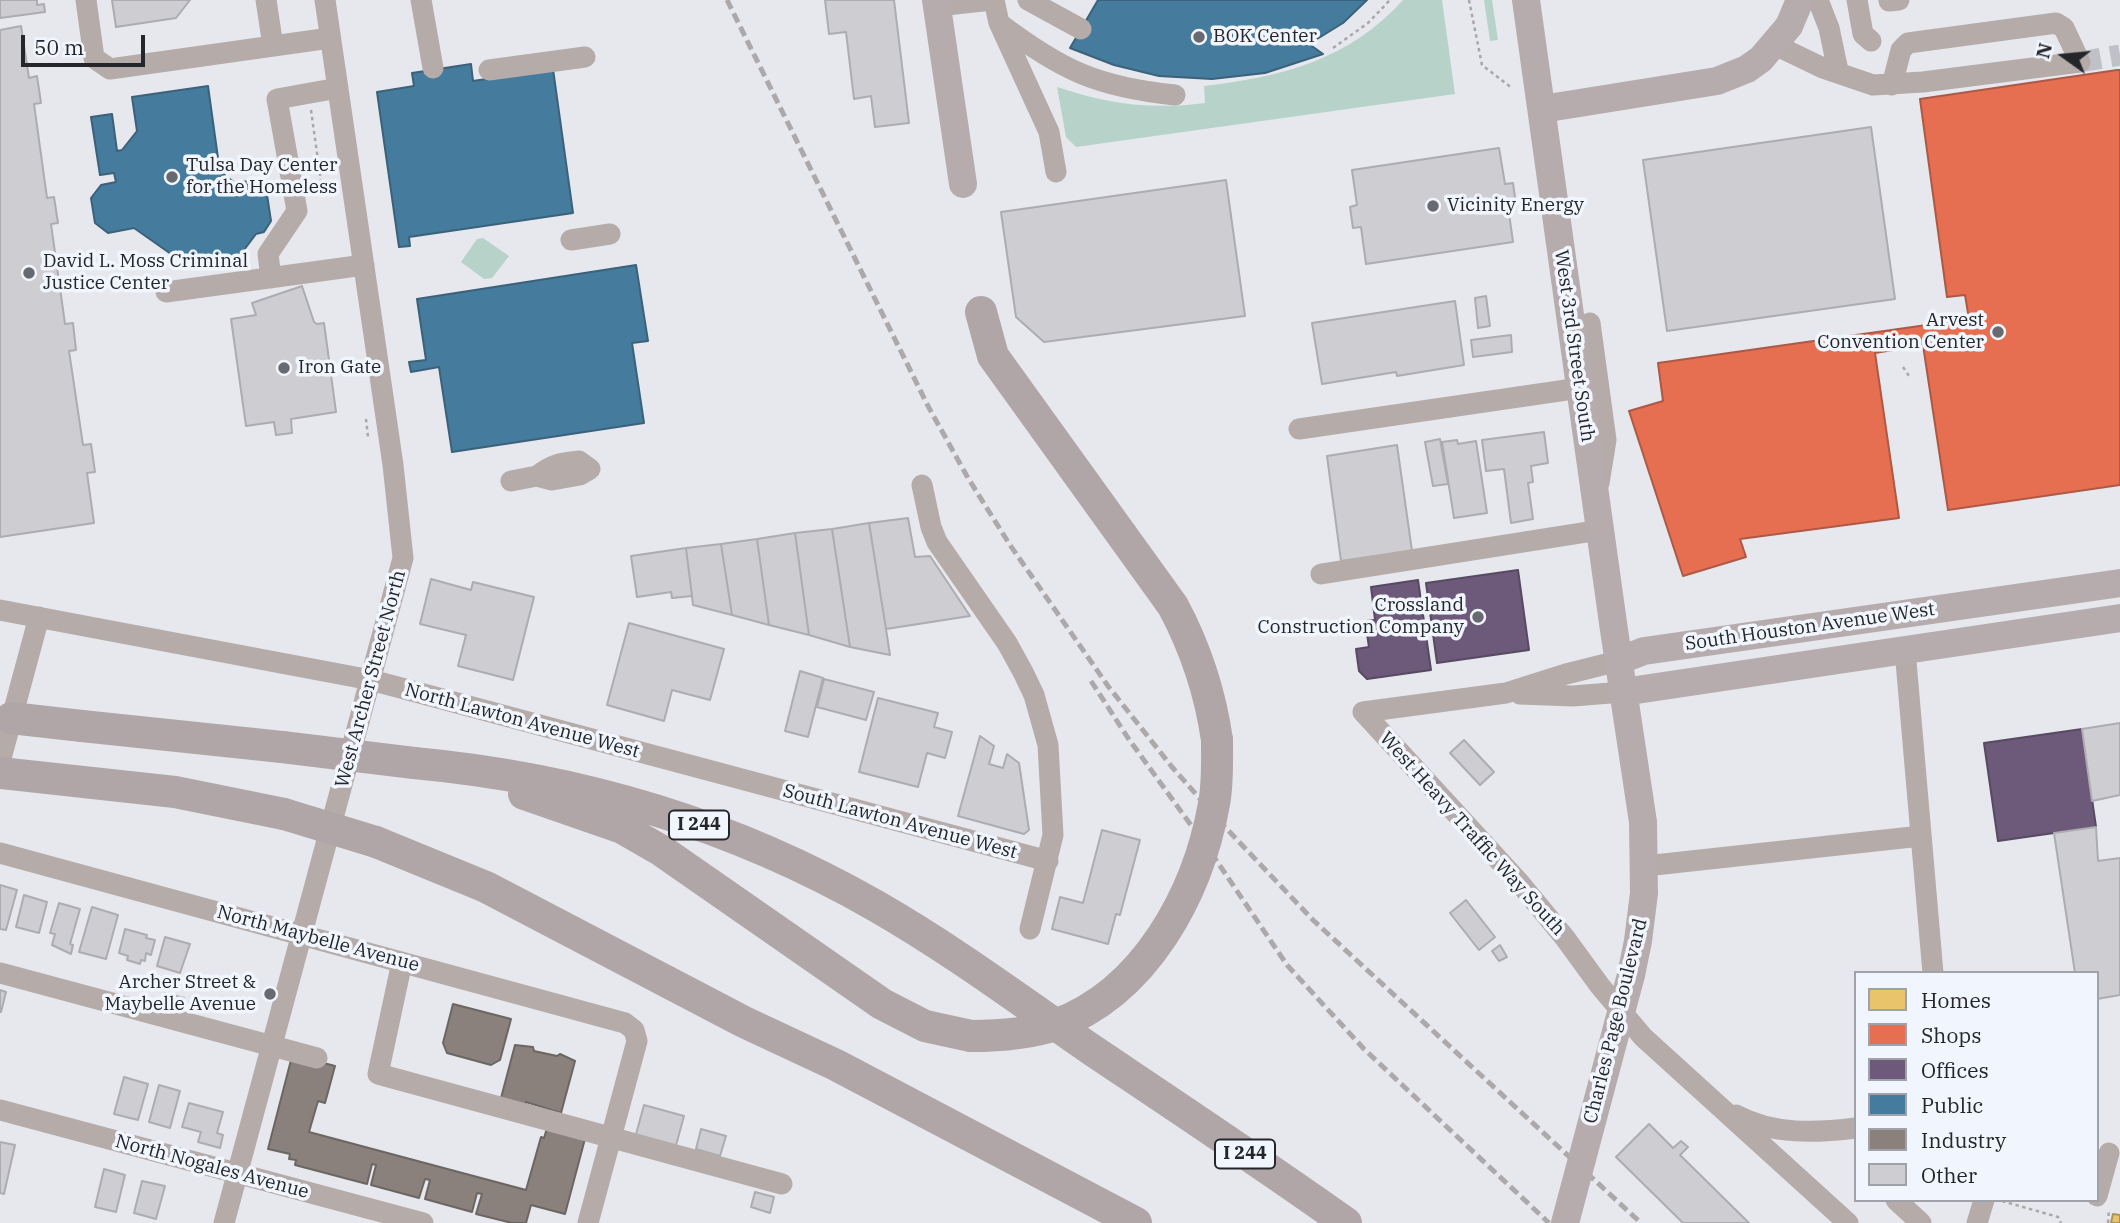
<!DOCTYPE html>
<style>
body{margin:0}
#map{position:relative;width:2120px;height:1223px;overflow:hidden;background:#e6e8ee;font-family:"IBM Plex Serif",serif}
canvas{display:block}
.legend{position:absolute;left:1854px;top:971px;width:245px;height:231px;box-sizing:border-box;background:#f1f5fd;border:2px solid #9fa2a9;margin:0;padding:9px 12px;list-style:none;font-size:21px;color:#25262a}
.legend li{display:flex;align-items:center;gap:14px;height:35px}
.legend b{width:35px;border:2px solid #9fa2a9}
.north{position:absolute;left:2029px;top:21px;width:70px;height:70px;-webkit-text-stroke:5px #f1f5fd;paint-order:stroke;rotate:285deg;font-size:19px;font-weight:700;line-height:28px;text-align:center;color:#25262a}
.north::after{content:'';display:block;margin:auto;width:24px;height:32px;background:#25262a;clip-path:polygon(50% 0,100% 100%,50% 72%,0 100%)}
.scale{position:absolute;left:21px;top:35px;width:124px;height:32px;box-sizing:border-box;border:4px solid #25262a;border-top:0;padding-left:9px;font-size:21px;line-height:24px;white-space:nowrap;color:#25262a;-webkit-text-stroke:5px #f1f5fd;paint-order:stroke}
</style>
<div id="map">
<canvas width="2120" height="1223"></canvas>
<ul class="legend">
<li><b style="height:19px;background:#e9c46a"></b>Homes</li>
<li><b style="height:19px;background:#e76f51"></b>Shops</li>
<li><b style="height:19px;background:#6d597a"></b>Offices</li>
<li><b style="height:19px;background:#457b9d"></b>Public</li>
<li><b style="height:19px;background:#8a817c"></b>Industry</li>
<li><b style="height:19px;background:#cecdd1"></b>Other</li>
</ul>
<div class="north">N</div>
<div class="scale">50 m</div>
</div>
<script>
const context = document.querySelector('canvas').getContext('2d');
context.lineJoin = 'round';
function fill(path, color) { context.fillStyle = color; context.fill(path, 'evenodd'); }
function stroke(path, color, width, dash) { context.strokeStyle = color; context.lineWidth = width; context.lineCap = dash ? 'butt' : 'round'; context.setLineDash(dash || []); context.stroke(path); }
function label(font, color, halo, rows, align = 'center') {
  context.font = font + ' "IBM Plex Serif",serif'; context.lineWidth = 7; context.setLineDash([]); context.textBaseline = 'middle'; context.strokeStyle = halo; context.fillStyle = color; for (const [text, x, y, turn = 0] of rows) {
    context.save(); context.translate(x, y); context.rotate((+turn || 0) * Math.PI / 180); context.textAlign = isNaN(turn) ? turn : align; if (halo) context.strokeText(text, 0, 0); context.fillText(text, 0, 0); context.restore();
  }
}
fill(new Path2D(`
 M 1403,0 L 1442,0 L 1455,94 L 1076,147 L 1066,137 L 1057,87 C 1109,104 1150,110 1205,103 L 1204,86 C 1281,77 1349,60 1403,0 Z
 M 1484,0 L 1492,0 L 1498,40 L 1490,41 Z
 M 483,238 L 509,256 L 492,278 L 484,279 L 461,262 L 477,239 Z`), '#b7d3c9');
const homes = new Path2D(`
 M 2113,1214 L 2120,1215 L 2120,1223 L 2111,1223 Z`);
fill(homes, '#e9c46a');
stroke(homes, '#ae9557', 2);
const shops = new Path2D(`
 M 2117,70 L 2120,70 L 2120,485 L 1948,510 L 1923,345 L 1875,353 L 1899,518 L 1740,539 L 1746,557 L 1683,576 L 1629,411 L 1663,401 L 1658,363 L 1969,319 L 1965,295 L 1947,297 L 1920,99 Z`);
fill(shops, '#e76f51');
stroke(shops, '#ad5945', 2);
const offices = new Path2D(`
 M 1518,570 L 1529,650 L 1437,663 L 1426,583 Z
 M 1418,580 L 1431,670 L 1367,679 L 1359,671 L 1356,649 L 1369,647 L 1365,621 L 1375,620 L 1371,587 Z
 M 2082,729 L 2096,827 L 1998,841 L 1984,743 Z`);
fill(offices, '#6d597a');
stroke(offices, '#574a62', 2);
const public = new Path2D(`
 M 1098,0 L 1367,0 L 1343,23 L 1309,44 L 1323,54 L 1265,73 L 1212,79 L 1159,76 L 1114,65 L 1070,48 Z
 M 471,64 L 473,81 L 553,69 L 573,213 L 409,237 L 410,246 L 399,247 L 377,92 L 414,86 L 412,73 Z
 M 208,86 L 218,158 L 212,159 L 213,166 L 235,183 L 256,180 L 266,188 L 271,221 L 264,232 L 256,234 L 238,258 L 188,266 L 134,228 L 108,233 L 95,223 L 91,198 L 101,185 L 116,182 L 114,173 L 100,175 L 91,117 L 112,114 L 117,151 L 122,150 L 137,131 L 132,97 Z
 M 636,265 L 648,341 L 632,343 L 644,423 L 452,452 L 439,367 L 411,372 L 409,362 L 426,360 L 417,299 Z`);
fill(public, '#457b9d');
stroke(public, '#3b627a', 2);
const industry = new Path2D(`
 M 453,1004 L 511,1019 L 500,1060 L 491,1065 L 447,1053 L 443,1043 Z
 M 515,1045 L 533,1047 L 534,1051 L 557,1056 L 560,1054 L 575,1061 L 561,1113 L 526,1102 L 526,1105 L 501,1098 Z
 M 291,1060 L 320,1062 L 335,1066 L 325,1103 L 318,1101 L 309,1132 L 526,1190 L 541,1137 L 544,1138 L 548,1125 L 586,1135 L 565,1214 L 531,1205 L 526,1223 L 512,1223 L 476,1214 L 482,1194 L 477,1193 L 472,1212 L 425,1199 L 430,1180 L 425,1179 L 419,1198 L 371,1185 L 376,1165 L 372,1164 L 367,1184 L 295,1165 L 296,1160 L 289,1159 L 290,1154 L 268,1149 Z`);
fill(industry, '#8a817c');
stroke(industry, '#6c6663', 2);
const building = new Path2D(`
 M 0,0 L 37,0 L 37,5 L 44,4 L 45,12 L 0,18 Z
 M 112,0 L 190,0 L 176,18 L 116,27 Z
 M 825,0 L 894,0 L 909,123 L 875,127 L 871,96 L 854,99 L 846,32 L 829,34 Z
 M 21,26 L 29,78 L 37,76 L 41,103 L 34,104 L 47,198 L 54,197 L 58,223 L 51,224 L 65,324 L 73,323 L 76,350 L 69,351 L 83,445 L 91,444 L 95,472 L 87,473 L 94,523 L 0,537 L 0,30 Z
 M 1871,127 L 1895,299 L 1667,331 L 1643,160 Z
 M 1499,148 L 1505,184 L 1513,183 L 1516,205 L 1508,206 L 1513,242 L 1366,264 L 1361,227 L 1353,228 L 1350,207 L 1357,205 L 1352,170 Z
 M 1226,180 L 1245,316 L 1044,342 L 1016,317 L 1001,212 Z
 M 302,286 L 314,322 L 317,324 L 324,323 L 336,412 L 291,419 L 292,433 L 276,435 L 274,422 L 246,426 L 231,319 L 256,315 L 252,303 Z
 M 1486,296 L 1490,326 L 1478,328 L 1475,298 Z
 M 1455,301 L 1464,365 L 1397,376 L 1396,372 L 1322,384 L 1312,323 Z
 M 1511,335 L 1512,352 L 1473,357 L 1471,340 Z
 M 1544,432 L 1548,463 L 1531,466 L 1533,482 L 1528,483 L 1533,519 L 1511,523 L 1504,469 L 1486,471 L 1482,440 Z
 M 1440,439 L 1448,484 L 1433,486 L 1425,442 Z
 M 1457,440 L 1458,444 L 1476,441 L 1487,513 L 1454,518 L 1442,442 Z
 M 1397,445 L 1412,551 L 1341,561 L 1327,456 Z
 M 908,518 L 915,557 L 930,556 L 970,616 L 886,629 L 869,523 Z
 M 869,523 L 886,629 L 890,655 L 850,647 L 832,529 Z
 M 832,529 L 850,647 L 809,635 L 795,533 Z
 M 795,533 L 809,635 L 769,625 L 757,539 Z
 M 757,539 L 769,625 L 732,615 L 721,544 Z
 M 721,544 L 732,615 L 693,605 L 686,548 Z
 M 686,548 L 692,596 L 672,598 L 671,592 L 637,597 L 631,556 Z
 M 431,579 L 471,590 L 473,582 L 534,597 L 513,680 L 458,666 L 466,635 L 420,624 Z
 M 629,623 L 724,649 L 710,700 L 672,690 L 664,721 L 607,705 Z
 M 800,671 L 823,678 L 808,737 L 785,731 Z
 M 824,679 L 874,692 L 866,720 L 817,707 Z
 M 878,698 L 938,713 L 934,727 L 952,732 L 945,758 L 927,753 L 918,787 L 859,772 Z
 M 2120,723 L 2120,795 L 2092,801 L 2082,729 Z
 M 980,736 L 994,746 L 989,764 L 1003,768 L 1007,754 L 1019,763 L 1029,830 L 1024,834 L 958,816 Z
 M 1464,740 L 1494,772 L 1480,785 L 1450,753 Z
 M 2096,827 L 2098,861 L 2120,858 L 2120,995 L 2097,999 L 2097,973 L 2075,973 L 2054,833 Z
 M 1102,830 L 1140,840 L 1120,915 L 1116,914 L 1108,944 L 1052,929 L 1060,897 L 1083,903 Z
 M 0,885 L 17,890 L 6,930 L 0,929 Z
 M 24,895 L 47,902 L 39,933 L 16,927 Z
 M 1466,900 L 1495,937 L 1479,950 L 1450,913 Z
 M 59,903 L 80,909 L 70,944 L 73,945 L 71,954 L 52,945 L 55,934 L 50,933 Z
 M 92,907 L 118,915 L 106,959 L 79,952 Z
 M 125,929 L 147,935 L 146,938 L 155,940 L 151,955 L 146,953 L 145,961 L 141,960 L 140,964 L 127,960 L 128,956 L 119,953 Z
 M 165,937 L 190,944 L 180,973 L 157,966 Z
 M 1500,945 L 1507,957 L 1499,961 L 1492,951 Z
 M 0,990 L 6,992 L 1,1012 L 0,1012 Z
 M 165,993 L 184,998 L 179,1016 L 160,1012 Z
 M 124,1077 L 148,1084 L 138,1120 L 114,1114 Z
 M 159,1085 L 180,1091 L 170,1128 L 149,1122 Z
 M 189,1103 L 223,1112 L 217,1133 L 223,1135 L 220,1148 L 198,1142 L 201,1132 L 182,1127 Z
 M 644,1105 L 684,1116 L 675,1149 L 635,1138 Z
 M 1649,1124 L 1673,1148 L 1681,1141 L 1688,1147 L 1680,1155 L 1749,1223 L 1683,1223 L 1616,1157 Z
 M 701,1129 L 726,1136 L 720,1156 L 696,1149 Z
 M 0,1142 L 15,1145 L 4,1194 L 0,1193 Z
 M 104,1169 L 125,1175 L 116,1212 L 95,1207 Z
 M 142,1181 L 165,1186 L 156,1219 L 134,1213 Z
 M 755,1192 L 774,1197 L 770,1213 L 751,1207 Z`);
fill(building, '#cecdd1');
stroke(building, '#adacb0', 2);
stroke(new Path2D(`
 M 2080,62 L 2120,55`), '#bfc1c7', 21, [21, 10]);
stroke(new Path2D(`
 M 1469,0 L 1482,65 L 1512,88
 M 1333,48 L 1368,23 L 1390,0
 M 311,110 L 322,189 L 314,191
 M 1903,367 L 1909,376
 M 366,419 L 368,437
 M 2002,1201 L 2058,1217 L 2061,1223
 M 2108,1223 L 2109,1209`), '#aca7a7', 2.5, [3.5, 3.5]);
stroke(new Path2D(`
 M 86,0 L 94,58 L 110,69 L 330,38
 M 266,0 L 273,46
 M 421,0 L 433,68
 M 994,0 L 999,23 C 1061,70 1097,87 1175,95
 M 1028,0 L 1081,29
 M 1818,0 L 1829,28 L 1838,71
 M 1857,0 L 1863,34 L 1871,41
 M 1889,1 L 1899,0
 M 937,6 L 992,0
 M 1000,25 L 1049,132 L 1056,172
 M 1773,44 L 1823,68 L 1873,85 L 1923,82 L 2080,62 L 2064,28 L 2056,23 L 1908,43 L 1901,50 L 1892,85
 M 489,70 L 585,57
 M 571,240 L 610,234
 M 271,278 L 268,254 L 297,211 L 277,99 L 338,88
 M 166,292 L 364,265
 M 1590,323 L 1606,440 L 1599,483
 M 1299,429 L 1580,388
 M 511,481 L 537,476 L 552,480 L 563,478 L 580,475 L 590,469 L 579,461 C 560,463 553,464 537,476
 M 922,485 L 931,527 L 937,542 L 1007,643 L 1023,672 L 1034,695 L 1048,745 L 1053,835 L 1030,929
 M 1321,574 L 1600,530
 M 0,610 L 371,680 L 1048,861
 M 1905,650 L 1933,973
 M 1520,694 L 1573,696 L 1623,692
 M 1363,712 L 1518,881 L 1565,938 L 1600,986 L 1643,1037 L 1848,1223
 M 1363,712 L 1506,693 L 1566,674 L 1618,661
 M 0,762 L 39,617
 M 0,853 L 625,1023 L 634,1030 L 637,1041 L 588,1223
 M 1645,866 L 1921,836
 M 402,962 L 378,1074 L 782,1184
 M 0,973 L 317,1058
 M 0,1110 L 423,1223
 M 1736,1115 C 1773,1135 1816,1133 1856,1128
 M 2097,1196 L 2109,1153
 M 1896,1200 L 1921,1223
 M 224,1223 L 403,558 L 393,465 L 325,0
 M 1977,1223 L 1984,1200`), '#b5aba9', 21);
stroke(new Path2D(`
 M 936,0 L 963,184
 M 1526,0 L 1614,630 L 1643,822 L 1644,893 L 1638,941 L 1631,975
 M 1542,109 L 1717,81 L 1747,69 L 1761,59 L 1789,26 L 1800,0
 M 1618,661 L 1644,651 L 2120,583
 M 1623,692 L 2120,618`), '#b6acad', 28);
stroke(new Path2D(`
 M 981,312 L 993,356 L 1173,606 C 1196,649 1210,691 1217,740
 M 82,726 L 282,747
 M 414,763 C 577,778 733,824 876,906 C 951,949 1021,1001 1092,1050 C 1177,1107 1263,1164 1346,1223
 M 0,773 L 175,792 L 284,814
 M 524,794 L 622,828 L 662,851 L 882,1004 L 925,1026 L 971,1036
 M 376,842 L 486,887 L 744,1022 L 836,1065 L 1136,1223`), '#b0a6a7', 32);
stroke(new Path2D(`
 M 727,0 L 928,406 L 968,478 L 1010,545 L 1108,686 L 1172,767 L 1223,825 L 1313,920 L 1641,1223
 M 1091,681 L 1128,738 L 1214,857 L 1287,965 L 1364,1049 L 1549,1223`), '#ada9ab', 5, [10, 5]);
stroke(new Path2D(`
 M 1565,1223 L 1631,975`), '#b6acad', 28);
stroke(new Path2D(`
 M 11,718 L 82,726
 M 282,747 L 414,763
 M 284,814 L 376,842
 M 971,1036 C 999,1036 1028,1034 1055,1025 C 1146,992 1198,893 1214,804 C 1218,783 1217,761 1217,740`), '#b0a6a7', 32);
for (const [x, y, r, color] of [
 [1199,37,7,"#696a6f"],
 [172,177,7,"#696a6f"],
 [1433,206,7,"#696a6f"],
 [29,273,7,"#696a6f"],
 [1998,332,7,"#696a6f"],
 [284,368,7,"#696a6f"],
 [1478,617,7,"#696a6f"],
 [270,994,7,"#696a6f"]
]) { const dot = new Path2D(); dot.arc(x, y, r, 0, 2 * Math.PI); context.fillStyle = color; context.fill(dot); stroke(dot, '#f1f5fd', 2.5); }
for (const [x, y, w] of [
 [699,825,60],
 [1245,1154,60]
]) { const box = new Path2D(); box.roundRect(x - w / 2, y - 14.5, w, 29, 5); context.fillStyle = '#f1f5fd'; context.fill(box); stroke(box, '#25262a', 2); }
label('bold 18px', '#25262a', null, [
 ["I 244",699,825],
 ["I 244",1245,1154]
]);
label('19px', '#25262a', '#f1f5fd', [
 ["BOK Center",1213,37],
 ["Tulsa Day Center",186,166],
 ["for the Homeless",186,188],
 ["Vicinity Energy",1447,206],
 ["David L. Moss Criminal",43,262],
 ["Justice Center",43,284],
 ["Arvest",1984,321,"right"],
 ["Convention Center",1984,343,"right"],
 ["Iron Gate",298,368],
 ["Crossland",1464,606,"right"],
 ["Construction Company",1464,628,"right"],
 ["Archer Street &",256,983,"right"],
 ["Maybelle Avenue",256,1005,"right"]
], 'left');
label('19px', '#25262a', '#f1f5fd', [
 ["West 3rd Street South",1574,346,82],
 ["South Houston Avenue West",1810,627,-8],
 ["West Archer Street North",371,679,-75],
 ["North Lawton Avenue West",522,721,15],
 ["South Lawton Avenue West",900,822,15],
 ["West Heavy Traffic Way South",1472,834,48],
 ["North Maybelle Avenue",318,939,15],
 ["Charles Page Boulevard",1616,1021,-76],
 ["North Nogales Avenue",212,1167,15]
]);
</script>
